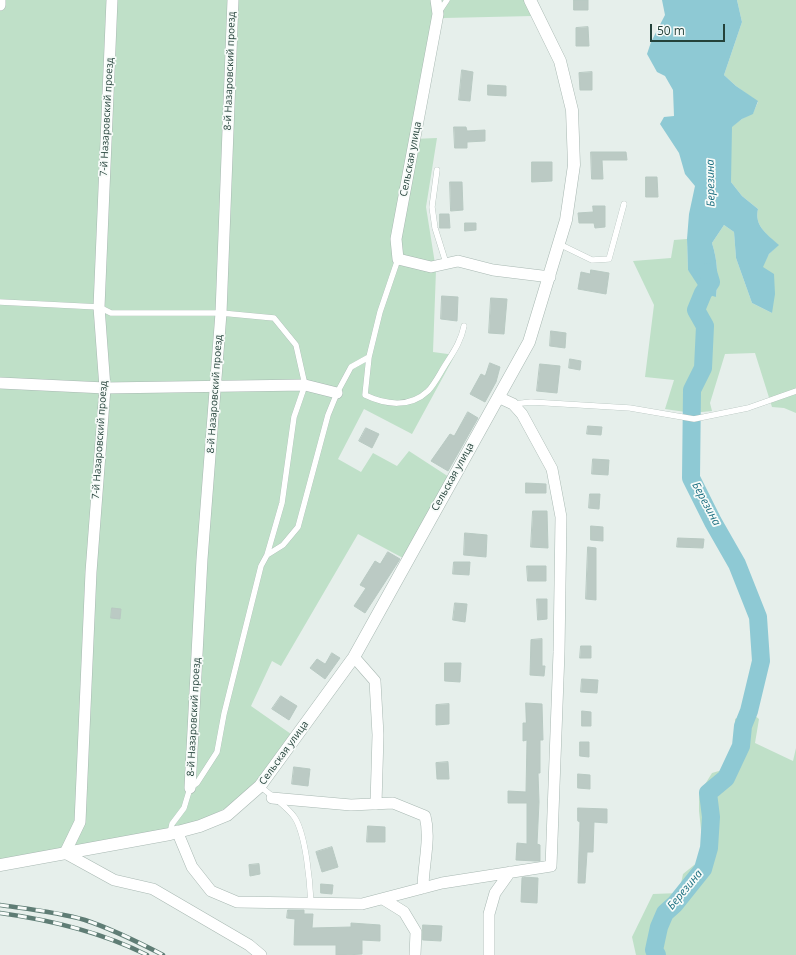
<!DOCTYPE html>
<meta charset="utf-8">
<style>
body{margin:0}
#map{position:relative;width:796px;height:955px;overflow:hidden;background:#e6efeb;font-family:"Open Sans",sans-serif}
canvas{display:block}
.scale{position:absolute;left:650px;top:24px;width:75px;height:18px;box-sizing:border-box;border:2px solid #24423a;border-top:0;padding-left:5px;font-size:12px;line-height:14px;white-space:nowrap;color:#24423a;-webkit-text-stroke:3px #f7fbf9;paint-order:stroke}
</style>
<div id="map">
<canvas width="796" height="955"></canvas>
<div class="scale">50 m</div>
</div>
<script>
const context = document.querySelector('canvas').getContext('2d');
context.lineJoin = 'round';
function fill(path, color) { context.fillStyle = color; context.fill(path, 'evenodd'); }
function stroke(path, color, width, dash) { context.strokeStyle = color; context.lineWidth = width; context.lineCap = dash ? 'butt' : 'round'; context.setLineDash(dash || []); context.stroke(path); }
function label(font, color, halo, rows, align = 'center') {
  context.font = font + ' "Open Sans",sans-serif'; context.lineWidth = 3.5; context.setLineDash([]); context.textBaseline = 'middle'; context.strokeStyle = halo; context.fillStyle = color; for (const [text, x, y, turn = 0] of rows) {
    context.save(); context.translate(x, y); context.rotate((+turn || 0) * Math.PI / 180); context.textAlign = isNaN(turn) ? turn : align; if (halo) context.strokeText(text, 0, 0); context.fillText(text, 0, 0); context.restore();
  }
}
fill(new Path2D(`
 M 0,0 L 525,0 L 533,16 L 444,18 L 432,22 L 413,139 L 437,138 L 426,207 L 436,270 L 433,352 L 455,355 L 412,434 L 364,409 L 338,459 L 361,472 L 373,453 L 397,466 L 409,451 L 449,477 L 403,558 L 358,534 L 281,666 L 272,661 L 251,706 L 291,734 C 256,783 241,811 178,827 L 0,860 Z
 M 737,0 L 796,0 L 796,413 L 784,408 L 772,407 L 755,353 L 725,354 L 710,403 L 712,411 L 692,413 L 665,409 L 674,380 L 645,377 L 654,305 L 633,261 L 671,258 L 674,240 L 687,239 L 688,270 L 716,297 C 718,277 718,262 712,243 L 724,225 L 734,232 L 736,258 L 752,303 L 772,313 L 762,267 L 769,254 L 778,245 C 767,234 754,226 758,209 L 742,196 L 731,182 L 731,127 L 742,119 L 753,113 L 758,102 L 736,86 L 724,75 L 742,22 Z
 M 749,711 L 759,719 L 755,743 L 793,761 L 796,748 L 796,955 L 636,955 L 632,937 L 653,894 L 679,893 L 683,874 L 704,857 L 699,811 L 699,794 L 712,773 L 729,768 L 735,749 L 735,719 Z`), '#bfe0c8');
fill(new Path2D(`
 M 662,0 L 737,0 L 742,22 L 724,75 L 736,86 L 758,101 L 753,114 L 742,119 L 732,127 L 731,182 L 742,196 L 758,209 C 754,226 767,234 779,245 L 769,254 L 763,267 L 774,274 L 775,294 L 772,313 L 752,303 L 736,258 L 734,232 L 724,225 L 712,243 C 718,262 718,277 716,297 L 703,293 L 688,270 L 687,239 L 689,214 L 695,186 L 685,174 L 679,153 L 660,124 L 664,117 L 674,116 L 673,90 L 665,76 L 657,72 L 647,54 L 651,42 L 665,15 Z`), '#8ec9d4');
stroke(new Path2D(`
 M 657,955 L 654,950 L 659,927 L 665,913 L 675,904 L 703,869 L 709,848 L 711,817 L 708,793 L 726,778 L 741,746 L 743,726 L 749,711 L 761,661 L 758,617 L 737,564 L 713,522 L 691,478 L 692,390 L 703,368 L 705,326 L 696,310 L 703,293 L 711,282 L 708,272`), '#8ec9d4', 18);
const building = new Path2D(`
 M 574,0 L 588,0 L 588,10 L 574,10 Z
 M 588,27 L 589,46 L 576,46 L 576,28 Z
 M 462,70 L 473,72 L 470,101 L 459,100 Z
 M 592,72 L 592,90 L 580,90 L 579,73 Z
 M 488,85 L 506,86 L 506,96 L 488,95 Z
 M 454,127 L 466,127 L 467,131 L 485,130 L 485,141 L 467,142 L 467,148 L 455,148 Z
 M 591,152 L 626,152 L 627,160 L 602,160 L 603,179 L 592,179 Z
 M 532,162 L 552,162 L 552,181 L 532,182 Z
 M 646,177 L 657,177 L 658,197 L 646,197 Z
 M 450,182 L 462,182 L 463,210 L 451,211 Z
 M 593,206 L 605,206 L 605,227 L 595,228 L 594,223 L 579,223 L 578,213 L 593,212 Z
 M 440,214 L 449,214 L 450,228 L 440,228 Z
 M 465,223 L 476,223 L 476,230 L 465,231 Z
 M 591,270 L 609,273 L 606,294 L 578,289 L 581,272 L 590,274 Z
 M 442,296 L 458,297 L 457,321 L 441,319 Z
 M 491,298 L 507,299 L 504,334 L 489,333 Z
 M 551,331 L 566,333 L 565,348 L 550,346 Z
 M 570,359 L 581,361 L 580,370 L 569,368 Z
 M 490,363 L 500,367 L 496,382 L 485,402 L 470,394 L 481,374 L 485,376 Z
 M 540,364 L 560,366 L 557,393 L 537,391 Z
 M 468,412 L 478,418 L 448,471 L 431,461 L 450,434 L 454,436 Z
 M 588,426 L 602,427 L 601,435 L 587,434 Z
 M 366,428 L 379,434 L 372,448 L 359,441 Z
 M 593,459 L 609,460 L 608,475 L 592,474 Z
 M 526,483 L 546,484 L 546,493 L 526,493 Z
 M 590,494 L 600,494 L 599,509 L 589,508 Z
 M 533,511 L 547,511 L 548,548 L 531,547 Z
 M 591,526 L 603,527 L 603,541 L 591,540 Z
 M 465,533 L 487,535 L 486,557 L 464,555 Z
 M 678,538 L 704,539 L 703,548 L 677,547 Z
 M 588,547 L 596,548 L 596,600 L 586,599 Z
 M 388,552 L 400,559 L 365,613 L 354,606 L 366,588 L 360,585 L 375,561 L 380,564 Z
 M 454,562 L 470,562 L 469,575 L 453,574 Z
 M 527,566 L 546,566 L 546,581 L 528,581 Z
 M 537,599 L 547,599 L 547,619 L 538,620 Z
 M 455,603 L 467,604 L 465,622 L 453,620 Z
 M 112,608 L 121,609 L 120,619 L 111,618 Z
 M 542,639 L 542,666 L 545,666 L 544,676 L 530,675 L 531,640 Z
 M 581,646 L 591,646 L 591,658 L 580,658 Z
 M 332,653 L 340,658 L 325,679 L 310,668 L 317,659 L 325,664 Z
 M 445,663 L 461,663 L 460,682 L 445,681 Z
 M 582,679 L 598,680 L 597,693 L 581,692 Z
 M 281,696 L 297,706 L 289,720 L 272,709 Z
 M 526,703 L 542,704 L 543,740 L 540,740 L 540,773 L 538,773 L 539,802 L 537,844 L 540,845 L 540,861 L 535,861 L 516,860 L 517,843 L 527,844 L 527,803 L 508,803 L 508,791 L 526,792 L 527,740 L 523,741 L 523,723 L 526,723 Z
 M 449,704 L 449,724 L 436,725 L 436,705 Z
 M 582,711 L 591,712 L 591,726 L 582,726 Z
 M 580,742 L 589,742 L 589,757 L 580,756 Z
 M 448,762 L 449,779 L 437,779 L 436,763 Z
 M 294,767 L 310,769 L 308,786 L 292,784 Z
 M 578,774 L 590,775 L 590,789 L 578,788 Z
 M 578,808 L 607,809 L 607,823 L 594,822 L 593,852 L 587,852 L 585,883 L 578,883 L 580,822 L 578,821 Z
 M 368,826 L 385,827 L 385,842 L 367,842 Z
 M 332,847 L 338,867 L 322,872 L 316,852 Z
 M 259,864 L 260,874 L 250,876 L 249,865 Z
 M 524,877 L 538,878 L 537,903 L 521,902 L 522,878 Z
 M 321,884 L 333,885 L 332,894 L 321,893 Z
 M 288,910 L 304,910 L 304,914 L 313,914 L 312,928 L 351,927 L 351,923 L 380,925 L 380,941 L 362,940 L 362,954 L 346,955 L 336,955 L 336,945 L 294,945 L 295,919 L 287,918 Z
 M 423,925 L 442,926 L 441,941 L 423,940 Z`);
fill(building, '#bbcac4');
stroke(building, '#b8c9c2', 1);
const service = new Path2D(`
 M 439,12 L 447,0
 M 437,170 L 432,207 L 435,228 L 446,263
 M 559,244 L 592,260 L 609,259 L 624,204
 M 398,259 L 380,312 L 369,357 L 365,395 C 386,405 410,408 428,391 C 434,385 439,375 444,367 C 452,354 461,342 464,326
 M 0,302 L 99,307 L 111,313 L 221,313 L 274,318 L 296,345 L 305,385 L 294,417 L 282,503 L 267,555
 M 514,404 L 531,402 L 630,408 L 694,419 L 748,408 L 796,391
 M 260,786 C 270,795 288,807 295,818 C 306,836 310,882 311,904
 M 170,833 L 172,824 L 184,808 L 190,788 L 197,783 L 217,752 L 224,714 L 261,566 L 267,555 L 283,545 L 298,527 L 328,415 L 337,393 L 351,367 L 369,357`);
const minor = new Path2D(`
 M 112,0 L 99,307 L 105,388 L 91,572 L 80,822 L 65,853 L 114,880 L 153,889 L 249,945 L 261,955
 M 436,0 L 438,14 L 396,239 L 398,259 L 431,267 L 458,261 L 493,270 L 550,277
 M 0,5 L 0,0
 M 0,383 L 105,388 L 305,385 L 337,393
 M 354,657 L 375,681 L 378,735 L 376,804
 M 190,788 L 202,559 L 221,313 L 233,0
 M 272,798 L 351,805 L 393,803 L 425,816 C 431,839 423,865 423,888
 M 177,831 L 192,867 L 211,891 L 237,902 L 362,904 L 442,883 L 551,866 L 559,652 L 561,517 L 552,469 L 522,414 L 513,404 L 500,398
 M 383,899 L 404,912 L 416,932 L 415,955
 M 489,955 L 489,914 L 495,893 L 510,872`);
const tertiary = new Path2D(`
 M 0,865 L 170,834 L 200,826 L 227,815 L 260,786 L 354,657 L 529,342 L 566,220 L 574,165 L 572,110 L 560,61 L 530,0`);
stroke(service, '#a8b8b2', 6);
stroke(minor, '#a8b8b2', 12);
stroke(tertiary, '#a8b8b2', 13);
stroke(service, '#fff', 5.5);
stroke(minor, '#fff', 11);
stroke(tertiary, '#fff', 12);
const rail = new Path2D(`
 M 0,905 C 28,909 58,912 85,920 C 112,929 138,942 163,955
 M 0,913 C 51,920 101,932 147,955`);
stroke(rail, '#5f7d75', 4.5);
stroke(rail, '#f7fbf9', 3, [9]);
label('10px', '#24423a', '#f7fbf9', [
 ["8-й Назаровский проезд",230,71,-88],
 ["7-й Назаровский проезд",107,117,-87],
 ["Сельская улица",411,159,-79],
 ["8-й Назаровский проезд",215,394,-86],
 ["7-й Назаровский проезд",100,440,-86],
 ["Сельская улица",453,477,-61],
 ["8-й Назаровский проезд",194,717,-87],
 ["Сельская улица",284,753,-54]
]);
label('italic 11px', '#1c6f80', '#f7fbf9', [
 ["Березина",711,183,-91],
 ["Березина",706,504,62],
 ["Березина",685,890,-50]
]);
</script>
